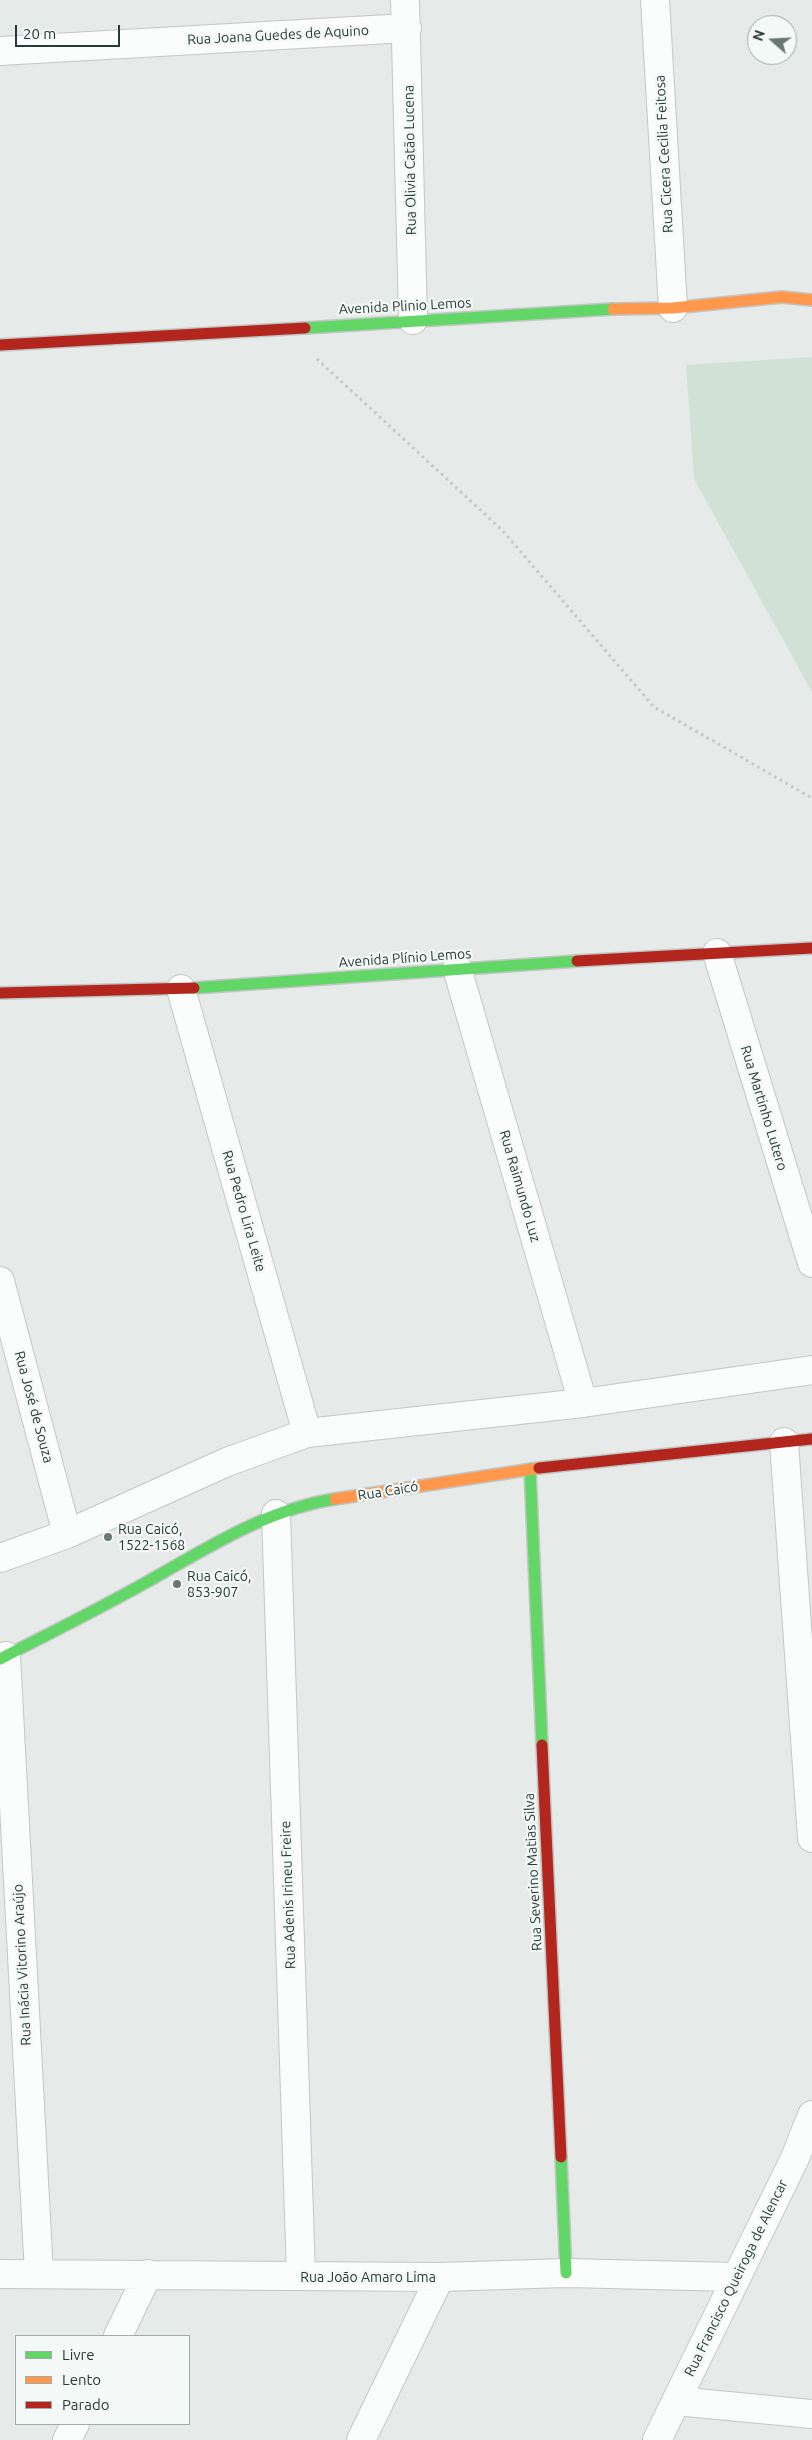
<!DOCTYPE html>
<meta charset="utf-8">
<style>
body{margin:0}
#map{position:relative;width:812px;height:2440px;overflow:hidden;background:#e6eae8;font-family:Ubuntu,sans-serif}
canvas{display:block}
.legend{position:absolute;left:15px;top:2335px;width:175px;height:90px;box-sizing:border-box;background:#f4f8f6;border:1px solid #a1acaa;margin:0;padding:6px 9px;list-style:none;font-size:15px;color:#253b37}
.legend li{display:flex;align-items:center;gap:10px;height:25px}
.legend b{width:25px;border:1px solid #a1acaa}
.north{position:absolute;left:747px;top:15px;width:50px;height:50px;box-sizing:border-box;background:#f4f8f6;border:1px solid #a1acaa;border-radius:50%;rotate:289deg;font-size:14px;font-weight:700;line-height:20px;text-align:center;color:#253b37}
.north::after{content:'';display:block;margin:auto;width:18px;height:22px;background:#697875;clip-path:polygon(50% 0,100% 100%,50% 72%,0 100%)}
.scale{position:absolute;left:15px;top:25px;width:105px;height:22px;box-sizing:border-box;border:2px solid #253b37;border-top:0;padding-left:6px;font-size:15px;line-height:18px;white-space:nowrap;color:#253b37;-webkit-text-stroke:4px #f4f8f6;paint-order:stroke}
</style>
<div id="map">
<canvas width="812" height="2440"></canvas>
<ul class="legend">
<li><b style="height:6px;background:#63d668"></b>Livre</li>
<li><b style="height:6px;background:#ff974d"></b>Lento</li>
<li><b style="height:6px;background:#b3261e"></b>Parado</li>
</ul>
<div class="north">N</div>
<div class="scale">20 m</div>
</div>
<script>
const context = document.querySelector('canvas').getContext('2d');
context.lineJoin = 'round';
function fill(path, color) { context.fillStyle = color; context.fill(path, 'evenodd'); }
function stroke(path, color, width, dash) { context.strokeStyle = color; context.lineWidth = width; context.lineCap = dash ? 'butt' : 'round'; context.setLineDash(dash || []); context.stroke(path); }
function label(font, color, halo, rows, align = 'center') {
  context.font = font + ' Ubuntu,sans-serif'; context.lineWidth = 4.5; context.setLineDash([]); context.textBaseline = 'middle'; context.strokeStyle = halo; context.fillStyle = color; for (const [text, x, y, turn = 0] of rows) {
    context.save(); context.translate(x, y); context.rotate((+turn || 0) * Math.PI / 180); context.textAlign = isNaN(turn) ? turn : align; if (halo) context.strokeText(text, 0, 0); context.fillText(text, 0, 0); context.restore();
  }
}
fill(new Path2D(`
 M 812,357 L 812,692 L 694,479 L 686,365 Z`), '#d1e1d6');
const street = new Path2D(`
 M 405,0 L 413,320
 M 655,0 L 673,308
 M 0,51 L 407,28
 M 717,953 L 812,1263
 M 457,968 L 583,1403
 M 181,989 L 307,1433
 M 0,1281 L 67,1534
 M 784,1442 L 812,1838
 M 276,1514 L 301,2276
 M 0,1558 L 67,1534 L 227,1462 L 307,1433 L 583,1403 L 812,1370
 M 6,1656 L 39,2274
 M 0,2274 L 440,2277 L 566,2273 L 736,2277
 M 118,2336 L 148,2274
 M 676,2401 L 812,2414
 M 67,2440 L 75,2424
 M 361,2440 L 440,2277
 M 657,2440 L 795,2158 L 812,2115`);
const fast = new Path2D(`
 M 305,328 L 613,309
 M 194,988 L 577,961
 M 530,1469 L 542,1745
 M 0,1659 C 48,1634 97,1610 145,1583 C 206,1549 264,1510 335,1499
 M 561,2157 L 566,2273`);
const slow = new Path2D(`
 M 613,309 L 673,308 L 782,297 L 812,300
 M 335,1499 L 539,1468`);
const jam = new Path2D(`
 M 0,345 L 305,328
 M 577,961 L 812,948
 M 0,993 L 194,988
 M 539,1468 L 812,1439
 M 542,1745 L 561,2157`);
stroke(street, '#c3c7c5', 30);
stroke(fast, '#c1c7c5', 14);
stroke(slow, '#c1c7c5', 14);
stroke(jam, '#c1c7c5', 14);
stroke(new Path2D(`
 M 317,359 L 502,530 L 654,707 L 812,798`), '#c2cac7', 3, [2.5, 4]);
stroke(street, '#fbfcfc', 28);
stroke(fast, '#63d668', 11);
stroke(slow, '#ff974d', 11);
stroke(jam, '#b3261e', 11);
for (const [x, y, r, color] of [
 [108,1537,5,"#697875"],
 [177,1584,5,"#697875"]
]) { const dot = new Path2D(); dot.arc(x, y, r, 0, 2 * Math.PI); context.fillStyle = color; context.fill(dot); stroke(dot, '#f4f8f6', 2); }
label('14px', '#253b37', '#f4f8f6', [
 ["Rua Joana Guedes de Aquino",278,35,-3],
 ["Rua Cicera Cecilia Feitosa",664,154,-93],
 ["Rua Olivia Catão Lucena",410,160,-91],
 ["Avenida Plinio Lemos",405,306,-3],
 ["Avenida Plínio Lemos",405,958,-4],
 ["Rua Martinho Lutero",764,1108,73],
 ["Rua Raimundo Luz",520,1186,74],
 ["Rua Pedro Lira Leite",244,1211,74],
 ["Rua José de Souza",34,1407,75],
 ["Rua Caicó",388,1491,-9],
 ["Rua Severino Matias Silva",533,1872,-93],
 ["Rua Adenis Irineu Freire",288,1895,-92],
 ["Rua Inácia Vitorino Araújo",22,1965,-93],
 ["Rua João Amaro Lima",368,2277],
 ["Rua Francisco Queiroga de Alencar",736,2278,-64]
]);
label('14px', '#253b37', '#f4f8f6', [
 ["Rua Caicó,",118,1529],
 ["1522-1568",118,1545],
 ["Rua Caicó,",187,1576],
 ["853-907",187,1592]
], 'left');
</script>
